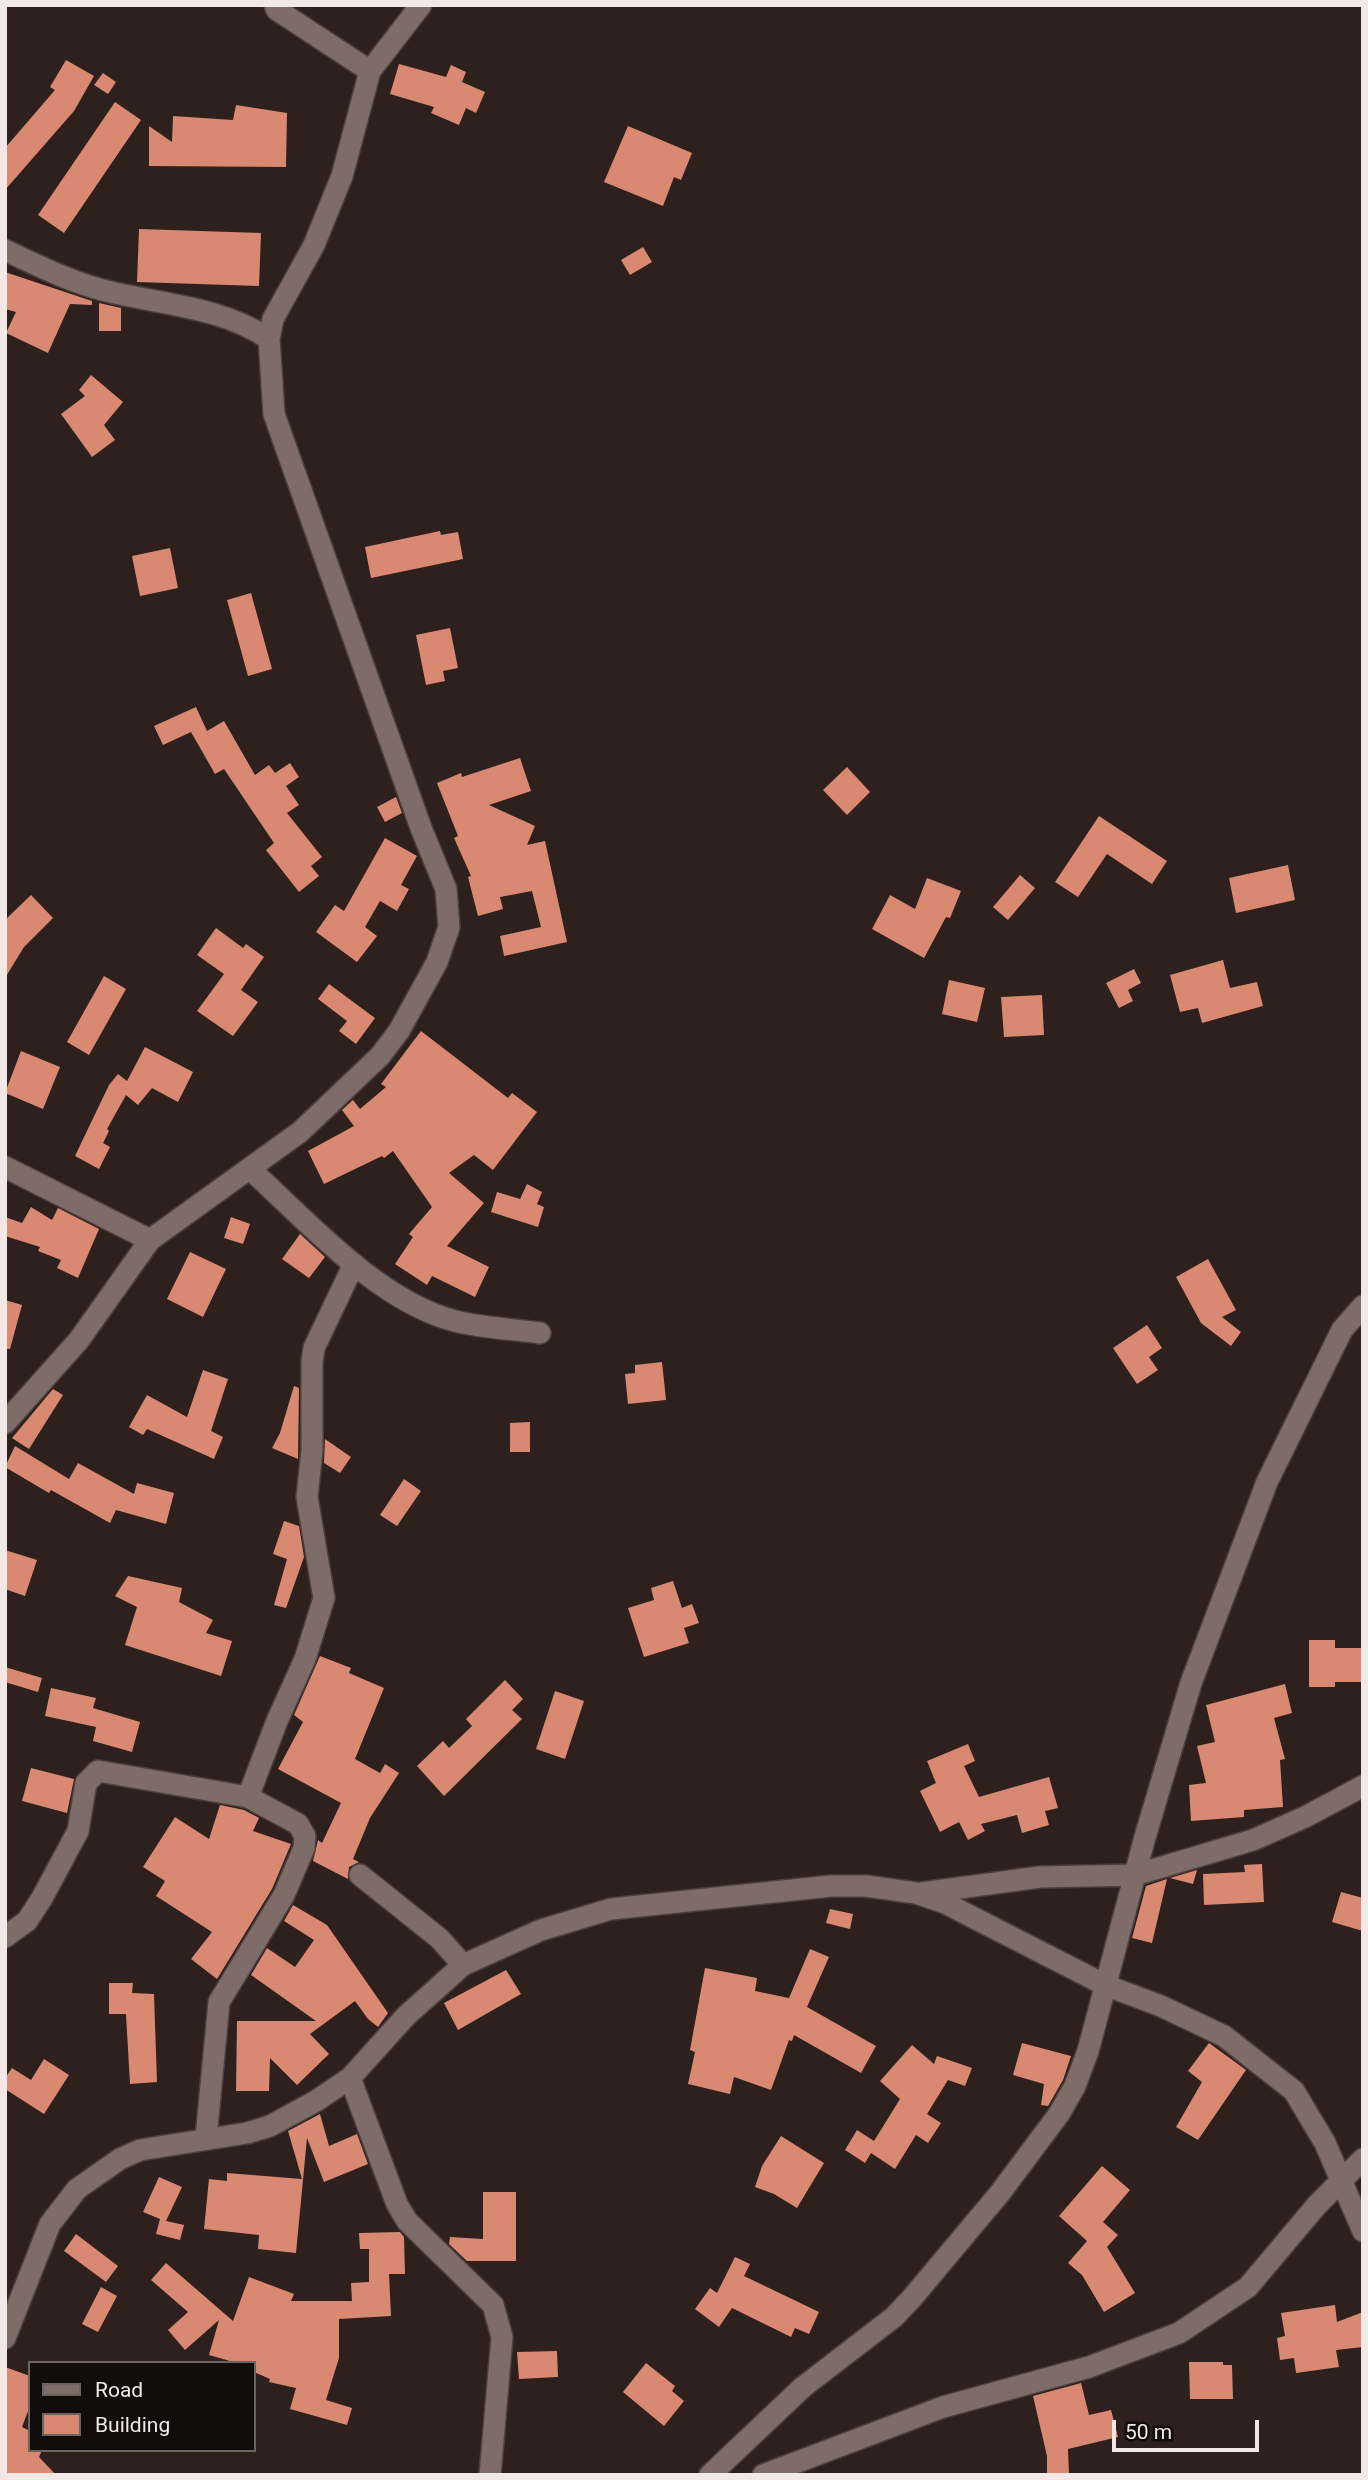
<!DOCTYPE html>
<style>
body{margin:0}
#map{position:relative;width:1368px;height:2480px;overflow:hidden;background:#2e211d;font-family:Roboto,sans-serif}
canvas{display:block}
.frame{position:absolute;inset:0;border:7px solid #f2e8e6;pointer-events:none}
.legend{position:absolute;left:28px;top:2361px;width:228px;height:91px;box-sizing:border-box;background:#120c0a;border:2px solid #6c6462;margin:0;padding:9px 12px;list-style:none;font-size:21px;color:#f2e8e6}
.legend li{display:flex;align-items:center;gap:14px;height:35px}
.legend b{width:35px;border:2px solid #6c6462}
.scale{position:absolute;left:1112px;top:2420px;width:147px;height:32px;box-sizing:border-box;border:4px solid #f2e8e6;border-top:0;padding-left:9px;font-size:21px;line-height:24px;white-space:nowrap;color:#f2e8e6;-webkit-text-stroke:5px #120c0a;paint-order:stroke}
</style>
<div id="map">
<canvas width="1368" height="2480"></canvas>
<div class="frame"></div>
<ul class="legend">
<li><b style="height:9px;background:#7d6c67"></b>Road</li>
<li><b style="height:19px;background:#d98972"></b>Building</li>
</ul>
<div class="scale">50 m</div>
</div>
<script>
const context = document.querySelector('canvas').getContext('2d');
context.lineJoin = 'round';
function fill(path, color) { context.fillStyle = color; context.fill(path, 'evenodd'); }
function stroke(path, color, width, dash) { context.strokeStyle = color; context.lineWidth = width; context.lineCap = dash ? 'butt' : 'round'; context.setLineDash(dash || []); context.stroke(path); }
fill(new Path2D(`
 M 66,60 L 94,76 L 74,111 L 5,190 L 5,148 L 55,90 L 50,87 Z
 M 399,64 L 446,77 L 451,65 L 466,72 L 462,82 L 485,92 L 476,113 L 466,108 L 459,125 L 431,113 L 434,107 L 390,94 Z
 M 103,73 L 116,82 L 108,94 L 94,85 Z
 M 115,102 L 141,120 L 64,233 L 38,215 Z
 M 236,105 L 287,113 L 286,167 L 149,166 L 149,126 L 172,142 L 173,116 L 233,120 Z
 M 628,126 L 692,153 L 681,180 L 674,177 L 663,206 L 604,182 Z
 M 139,229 L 261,233 L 259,286 L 137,282 Z
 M 643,247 L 652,262 L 630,275 L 621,260 Z
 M 5,272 L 92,301 L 92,305 L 70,304 L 48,353 L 6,333 L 16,312 L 5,309 Z
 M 99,303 L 121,308 L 121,331 L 99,331 Z
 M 91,375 L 123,402 L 104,425 L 115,440 L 92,457 L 61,414 L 85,396 L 79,390 Z
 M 440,531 L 441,535 L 458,532 L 463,559 L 371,578 L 365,547 Z
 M 170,548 L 178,588 L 140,596 L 132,556 Z
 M 251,593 L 272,669 L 248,676 L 227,600 Z
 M 450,628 L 458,668 L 443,671 L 445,681 L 426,685 L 416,635 Z
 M 196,707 L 207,731 L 224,721 L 255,775 L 269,765 L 275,773 L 290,763 L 299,777 L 286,786 L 299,805 L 287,813 L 322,857 L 311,866 L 319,876 L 299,892 L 266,850 L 274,843 L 224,769 L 215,774 L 191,732 L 163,745 L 154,726 Z
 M 520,758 L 531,791 L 489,805 L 535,826 L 527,845 L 545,841 L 567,942 L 504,956 L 500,936 L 541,927 L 532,891 L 500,897 L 503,909 L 478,916 L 468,877 L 471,876 L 454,838 L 458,836 L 437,783 L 461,773 L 462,777 Z
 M 847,767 L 870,792 L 847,815 L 823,790 Z
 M 396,797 L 402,813 L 385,822 L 377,807 Z
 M 1099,816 L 1167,861 L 1152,884 L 1107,854 L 1078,897 L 1055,882 Z
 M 385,838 L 417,856 L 401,885 L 409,889 L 397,911 L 380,901 L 365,927 L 377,936 L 357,962 L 316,932 L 335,905 L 344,911 Z
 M 1288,865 L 1295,900 L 1236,913 L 1229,878 Z
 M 1020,875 L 1035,888 L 1008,920 L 993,907 Z
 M 927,878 L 961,891 L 950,918 L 946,917 L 924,958 L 872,929 L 890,895 L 915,909 Z
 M 31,895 L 53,918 L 24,947 L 5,978 L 5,920 Z
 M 216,928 L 243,948 L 246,944 L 264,957 L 241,990 L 258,1002 L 233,1036 L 197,1011 L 224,974 L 197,955 Z
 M 1223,960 L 1230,988 L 1257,982 L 1263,1006 L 1202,1023 L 1198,1008 L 1180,1012 L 1170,975 Z
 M 1134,969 L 1141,983 L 1128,990 L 1133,1001 L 1119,1008 L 1106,983 Z
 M 104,976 L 126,989 L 89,1055 L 67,1042 Z
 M 949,980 L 985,988 L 977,1022 L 942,1014 Z
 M 329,984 L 375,1018 L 356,1044 L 339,1031 L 347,1021 L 318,999 Z
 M 1042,995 L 1044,1035 L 1004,1037 L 1001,997 Z
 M 421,1031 L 508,1098 L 512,1093 L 537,1112 L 493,1170 L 474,1155 L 449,1173 L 484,1203 L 447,1246 L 489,1267 L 475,1297 L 432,1276 L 427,1285 L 395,1264 L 413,1237 L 409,1234 L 432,1207 L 393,1151 L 384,1158 L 382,1156 L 324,1184 L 308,1151 L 354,1126 L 342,1110 L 353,1100 L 360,1109 L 386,1087 L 381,1084 Z
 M 145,1047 L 193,1072 L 178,1102 L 152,1088 L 138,1105 L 126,1095 L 107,1129 L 109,1131 L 103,1143 L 110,1147 L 99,1169 L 75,1156 L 109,1085 L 118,1074 L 127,1081 Z
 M 21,1051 L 60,1067 L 43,1109 L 5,1093 Z
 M 527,1184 L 542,1192 L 537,1204 L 544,1207 L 538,1227 L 491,1212 L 497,1192 L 520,1199 Z
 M 31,1207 L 52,1220 L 58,1208 L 99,1229 L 78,1278 L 57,1268 L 61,1260 L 38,1251 L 40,1247 L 5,1236 L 5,1217 L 22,1223 Z
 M 231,1217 L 250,1224 L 243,1244 L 224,1238 Z
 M 300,1234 L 325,1257 L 309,1278 L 282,1259 Z
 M 190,1252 L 226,1269 L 203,1317 L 167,1299 Z
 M 1208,1259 L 1236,1310 L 1222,1317 L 1241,1332 L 1231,1346 L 1201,1323 L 1176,1277 Z
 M 5,1300 L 22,1305 L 10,1349 L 5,1349 Z
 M 1147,1325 L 1162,1348 L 1149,1357 L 1158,1370 L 1137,1384 L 1113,1348 Z
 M 662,1362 L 666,1400 L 628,1404 L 625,1374 L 635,1373 L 635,1365 Z
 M 203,1370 L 228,1379 L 211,1431 L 223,1437 L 214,1459 L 147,1429 L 143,1435 L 129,1427 L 147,1395 L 187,1417 Z
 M 294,1386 L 299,1388 L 298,1459 L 272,1448 L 280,1433 Z
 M 53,1389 L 63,1395 L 29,1449 L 12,1438 Z
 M 530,1422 L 530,1452 L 510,1452 L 510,1423 Z
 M 325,1439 L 351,1457 L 340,1473 L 324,1463 Z
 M 15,1446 L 69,1479 L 78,1463 L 134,1494 L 137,1483 L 174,1493 L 166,1524 L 116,1510 L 110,1523 L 51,1490 L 49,1493 L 5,1467 Z
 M 404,1479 L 421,1491 L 397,1526 L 380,1515 Z
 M 284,1521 L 299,1526 L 304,1557 L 286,1608 L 274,1605 L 287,1559 L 273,1554 Z
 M 5,1550 L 37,1560 L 25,1596 L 5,1589 Z
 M 128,1576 L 182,1588 L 179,1602 L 213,1620 L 206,1633 L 232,1641 L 221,1676 L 125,1645 L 137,1607 L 115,1596 Z
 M 673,1581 L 682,1608 L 692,1604 L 699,1623 L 684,1628 L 689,1643 L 644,1657 L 628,1608 L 654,1600 L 651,1588 Z
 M 1309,1640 L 1335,1640 L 1335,1648 L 1363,1648 L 1363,1682 L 1335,1682 L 1335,1687 L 1309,1687 Z
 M 320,1656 L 351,1668 L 349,1673 L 384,1688 L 355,1759 L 380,1773 L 385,1764 L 399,1773 L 370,1818 L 353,1859 L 359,1862 L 349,1867 L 348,1879 L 313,1861 L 318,1840 L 322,1843 L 341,1803 L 278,1769 L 303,1722 L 294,1715 Z
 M 5,1667 L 42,1678 L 38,1692 L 5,1682 Z
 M 505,1680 L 523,1699 L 512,1710 L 522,1719 L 444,1796 L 417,1766 L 443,1741 L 449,1748 L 472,1726 L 466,1719 Z
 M 1285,1684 L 1292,1713 L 1274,1718 L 1285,1759 L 1280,1760 L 1283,1807 L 1244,1810 L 1244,1817 L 1191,1821 L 1189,1785 L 1206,1783 L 1197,1746 L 1215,1742 L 1206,1705 Z
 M 51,1688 L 96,1698 L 93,1708 L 140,1722 L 132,1752 L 93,1741 L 96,1727 L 45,1716 Z
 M 555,1691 L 584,1701 L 565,1759 L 536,1749 Z
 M 968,1744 L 975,1761 L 964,1766 L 979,1797 L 1049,1777 L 1058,1808 L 1045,1811 L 1049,1825 L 1022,1833 L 1017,1815 L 981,1824 L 985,1831 L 968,1840 L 959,1822 L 940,1832 L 920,1791 L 936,1783 L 927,1761 Z
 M 31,1768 L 74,1779 L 67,1813 L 22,1801 Z
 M 220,1805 L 244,1810 L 259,1818 L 253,1831 L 291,1844 L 272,1889 L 217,1979 L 191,1959 L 212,1932 L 156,1896 L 165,1881 L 143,1867 L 175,1817 L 209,1839 Z
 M 1262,1864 L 1264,1902 L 1204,1905 L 1203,1874 L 1245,1872 L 1244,1865 Z
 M 1197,1870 L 1193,1884 L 1170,1878 Z
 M 1167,1879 L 1152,1943 L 1132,1938 L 1146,1886 Z
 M 1341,1892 L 1363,1898 L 1363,1931 L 1332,1922 Z
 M 293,1905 L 327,1925 L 388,2013 L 378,2027 L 368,2019 L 355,2001 L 310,2034 L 329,2054 L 297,2085 L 270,2058 L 269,2091 L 236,2091 L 237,2021 L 316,2021 L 251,1975 L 267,1948 L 295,1967 L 314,1940 L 284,1921 Z
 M 830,1909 L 853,1914 L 850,1929 L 826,1923 Z
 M 810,1949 L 829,1957 L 807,2007 L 876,2046 L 861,2073 L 794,2035 L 792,2041 L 789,2040 L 771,2090 L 734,2077 L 730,2094 L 688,2084 L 695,2052 L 690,2050 L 705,1968 L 757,1978 L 755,1991 L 789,1998 Z
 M 506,1970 L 521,1994 L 458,2030 L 444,2003 Z
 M 109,1983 L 133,1983 L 132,1993 L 154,1994 L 157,2082 L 130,2084 L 126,2014 L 109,2014 Z
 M 1022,2043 L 1071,2056 L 1063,2080 L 1048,2106 L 1041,2105 L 1044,2084 L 1013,2075 Z
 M 1209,2043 L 1246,2070 L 1198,2140 L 1176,2127 L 1202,2082 L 1188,2071 Z
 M 912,2045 L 934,2064 L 937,2056 L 972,2068 L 965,2086 L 948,2080 L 927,2114 L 941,2123 L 928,2143 L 916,2135 L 895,2169 L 871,2153 L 865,2163 L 845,2150 L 857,2130 L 874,2141 L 900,2099 L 880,2081 Z
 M 44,2059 L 69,2075 L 44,2114 L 5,2089 L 5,2078 L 12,2068 L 31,2080 Z
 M 320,2114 L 329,2146 L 357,2134 L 368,2164 L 324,2182 L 307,2138 L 296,2253 L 258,2249 L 259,2235 L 204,2229 L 209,2179 L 227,2181 L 227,2173 L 302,2179 L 288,2131 Z
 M 781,2136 L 824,2163 L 797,2208 L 774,2194 L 755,2187 L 762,2166 Z
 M 1102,2166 L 1130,2190 L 1103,2222 L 1118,2235 L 1107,2247 L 1135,2293 L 1104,2312 L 1082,2275 L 1068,2263 L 1087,2241 L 1059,2216 Z
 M 159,2177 L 182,2187 L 166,2221 L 184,2225 L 180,2240 L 156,2234 L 160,2219 L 143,2212 Z
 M 483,2192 L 516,2192 L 516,2261 L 467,2261 L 449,2244 L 450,2237 L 483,2239 Z
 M 400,2232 L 404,2237 L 405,2274 L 389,2274 L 391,2316 L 339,2319 L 339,2358 L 326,2400 L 352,2408 L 347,2425 L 290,2409 L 296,2388 L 269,2382 L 270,2379 L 254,2372 L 254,2363 L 237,2363 L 209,2355 L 219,2320 L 185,2350 L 168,2330 L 188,2312 L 151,2280 L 166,2263 L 233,2321 L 249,2277 L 294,2294 L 291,2301 L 352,2301 L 351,2283 L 369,2282 L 369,2249 L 360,2249 L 359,2233 Z
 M 76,2234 L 118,2266 L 106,2282 L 64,2251 Z
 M 735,2257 L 750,2264 L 744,2276 L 819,2312 L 809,2334 L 795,2328 L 791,2337 L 732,2308 L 719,2327 L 695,2309 L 710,2288 L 717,2293 Z
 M 101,2287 L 117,2296 L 98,2332 L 82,2324 Z
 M 1335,2305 L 1337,2322 L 1363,2312 L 1363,2347 L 1336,2350 L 1339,2367 L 1296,2373 L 1294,2358 L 1280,2360 L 1277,2338 L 1285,2336 L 1281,2313 Z
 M 557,2351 L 558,2377 L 519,2379 L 517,2352 Z
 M 1189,2362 L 1223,2362 L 1223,2365 L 1232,2365 L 1233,2399 L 1190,2399 Z
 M 646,2363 L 675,2386 L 672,2391 L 684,2401 L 664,2426 L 623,2392 Z
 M 5,2367 L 30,2376 L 30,2406 L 22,2427 L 30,2431 L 30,2450 L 42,2450 L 39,2457 L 56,2475 L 5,2475 Z
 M 1081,2383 L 1089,2415 L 1111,2410 L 1118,2437 L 1068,2449 L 1069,2475 L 1047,2475 L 1047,2456 L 1033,2396 Z`), '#d98972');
const minor = new Path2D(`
 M 275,5 L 277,10 L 370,71
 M 5,250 C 40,267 77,285 115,293 C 168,305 223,308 269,339
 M 5,1167 L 150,1240
 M 250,1169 C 308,1222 378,1301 455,1321 C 482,1328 512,1329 540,1333
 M 5,1423 L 79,1340 L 150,1240 L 300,1132 L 380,1056 L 399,1031 L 437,962 L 449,927 L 446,889 L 421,828 L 274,414 L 269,339 L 273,319 L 314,245 L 342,176 L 370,71 L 421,5
 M 248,1797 L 277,1721 L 305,1659 L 324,1598 L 307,1497 L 312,1450 L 312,1362 L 314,1348 L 354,1264
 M 360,1875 L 440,1939 L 463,1965
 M 922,1893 L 1040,1877 L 1135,1875 L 1253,1840 L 1305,1817 L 1363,1786
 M 5,1937 L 27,1921 L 42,1898 L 78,1831 L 86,1783 L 98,1771 L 248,1797 L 298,1824 L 305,1836 L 304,1848 L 284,1895 L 219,2002 L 206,2138
 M 350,2078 L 397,2204 L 407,2221 L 493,2305 L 502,2337 L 490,2475
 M 5,2338 L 50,2224 L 77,2189 L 120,2159 L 140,2150 L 247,2133 L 270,2126 L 316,2101 L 350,2078 L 406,2016 L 463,1965 L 541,1930 L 611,1909 L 831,1886 L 866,1886 L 916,1893 L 945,1903 L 1105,1985 L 1161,2006 L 1224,2036 L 1294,2091 L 1325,2143 L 1363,2231
 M 710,2475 L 803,2387 L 894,2317 L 912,2298 L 1000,2193 L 1059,2114 L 1075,2086 L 1088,2051 L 1145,1837 L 1191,1683 L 1267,1482 L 1342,1330 L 1363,1306
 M 763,2475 L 943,2407 L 1089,2367 L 1179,2333 L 1248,2287 L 1317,2205 L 1363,2159`);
stroke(minor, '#4b3f3d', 24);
stroke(minor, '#7d6c67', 21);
</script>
